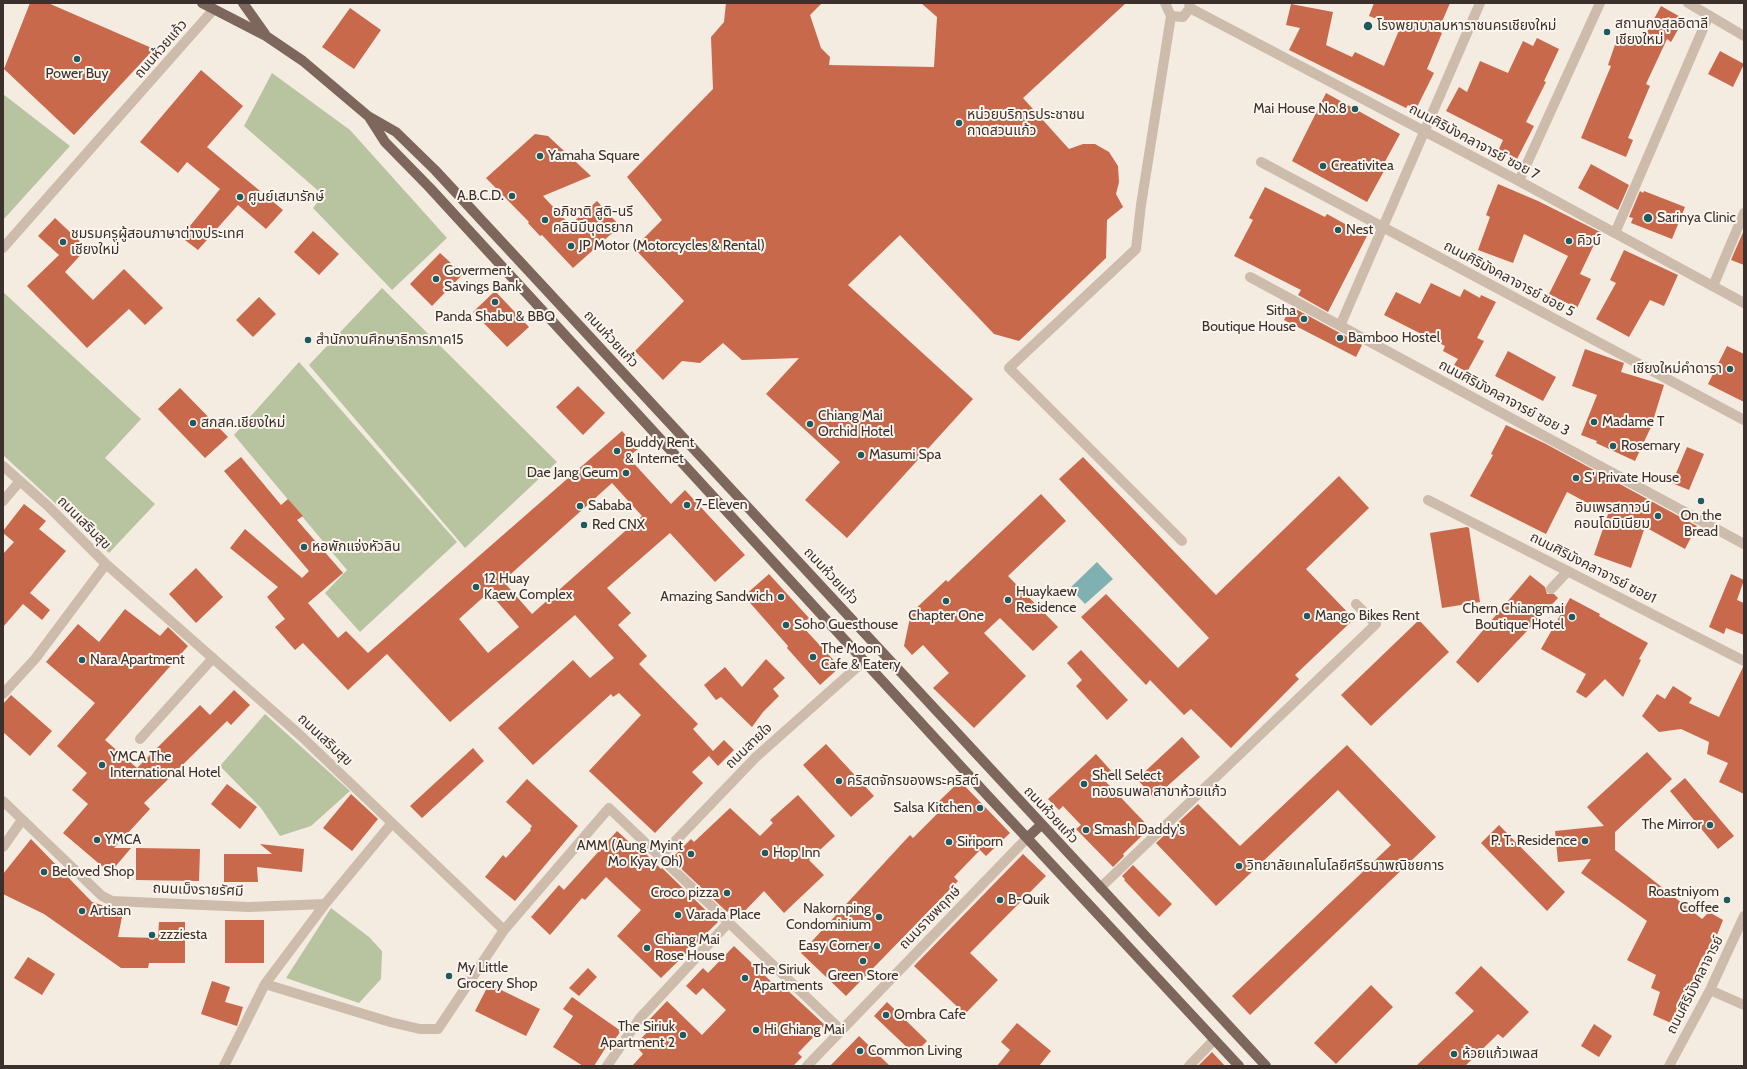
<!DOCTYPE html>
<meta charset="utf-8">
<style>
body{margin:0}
#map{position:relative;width:1747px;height:1069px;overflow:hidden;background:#f4ebe1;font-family:Cabin,sans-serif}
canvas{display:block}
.frame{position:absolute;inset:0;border:4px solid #3b302b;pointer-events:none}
</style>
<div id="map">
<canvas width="1747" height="1069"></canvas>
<div class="frame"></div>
</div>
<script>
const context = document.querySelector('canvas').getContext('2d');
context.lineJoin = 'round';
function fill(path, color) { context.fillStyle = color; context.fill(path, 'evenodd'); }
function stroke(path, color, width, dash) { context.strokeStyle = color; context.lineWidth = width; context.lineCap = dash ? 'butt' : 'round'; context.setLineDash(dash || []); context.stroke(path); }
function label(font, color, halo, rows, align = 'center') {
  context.font = font + ' Cabin,"Noto Sans Thai",sans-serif'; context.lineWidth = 4; context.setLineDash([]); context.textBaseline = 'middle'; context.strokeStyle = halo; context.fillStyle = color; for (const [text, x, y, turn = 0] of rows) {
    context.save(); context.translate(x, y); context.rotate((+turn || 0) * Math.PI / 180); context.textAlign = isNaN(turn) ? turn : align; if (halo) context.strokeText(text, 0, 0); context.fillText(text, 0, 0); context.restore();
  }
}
fill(new Path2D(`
 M 272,73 L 350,130 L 447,238 L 392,290 L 313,208 L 323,195 L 244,126 Z
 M 3,94 L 70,146 L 3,220 Z
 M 382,288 L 557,462 L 465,548 L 309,365 Z
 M 3,292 L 141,419 L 105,458 L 155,504 L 109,553 L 3,455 Z
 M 299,362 L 457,542 L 360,632 L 325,593 L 347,570 L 234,435 Z
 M 265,714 L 350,791 L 311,826 L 280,836 L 261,808 L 220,766 Z
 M 331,908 L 369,937 L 382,951 L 381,979 L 359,1003 L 286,978 Z`), '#b8c4a0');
fill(new Path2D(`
 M 1097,562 L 1113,579 L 1085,604 L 1070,588 Z`), '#7fb0b2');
fill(new Path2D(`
 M 30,3 L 48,3 L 154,49 L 74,135 L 4,69 Z
 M 726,3 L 822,3 L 810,15 L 821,48 L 830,57 L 829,65 L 934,67 L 937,17 L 921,3 L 1126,3 L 1023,98 L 1069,149 L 1083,144 L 1095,144 L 1109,152 L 1118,166 L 1119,182 L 1116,194 L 1123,207 L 1107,220 L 1106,258 L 1019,341 L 994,334 L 900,235 L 848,285 L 973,399 L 847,538 L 805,500 L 840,462 L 766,394 L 799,358 L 742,360 L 723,343 L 700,363 L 682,361 L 663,380 L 635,351 L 684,301 L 634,248 L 662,220 L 627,177 L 713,89 L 711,37 L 724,22 Z
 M 1374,3 L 1450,3 L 1438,31 L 1442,33 L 1427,69 L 1434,73 L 1416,109 L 1408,105 L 1406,108 L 1289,50 L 1300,28 L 1286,25 L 1291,4 L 1333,12 L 1326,45 L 1352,57 L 1355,52 L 1384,66 L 1400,28 L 1369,16 Z
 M 1661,6 L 1684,19 L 1671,42 L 1667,39 L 1646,84 L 1650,86 L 1628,138 L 1633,140 L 1626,157 L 1581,138 L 1611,66 L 1608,65 L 1618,36 L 1641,43 Z
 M 350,8 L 381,30 L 354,69 L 322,47 Z
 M 1537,38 L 1559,49 L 1544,81 L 1546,82 L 1526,122 L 1534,126 L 1517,159 L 1499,149 L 1503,140 L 1446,111 L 1459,87 L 1467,92 L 1480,61 L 1508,73 L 1523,41 L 1533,46 Z
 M 1720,51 L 1744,64 L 1733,87 L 1708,74 Z
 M 201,70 L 243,106 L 207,147 L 283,210 L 266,229 L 238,205 L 198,250 L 181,237 L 220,189 L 187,162 L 178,173 L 140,142 Z
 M 1326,93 L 1400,134 L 1381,169 L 1384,171 L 1367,202 L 1292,161 Z
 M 535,134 L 548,136 L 591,176 L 543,196 L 569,224 L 571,224 L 597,201 L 620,226 L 573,268 L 542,235 L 540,236 L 528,223 L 529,222 L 486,178 Z
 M 1591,164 L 1629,185 L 1618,210 L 1578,188 Z
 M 1498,184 L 1538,201 L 1600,232 L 1580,274 L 1591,279 L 1577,308 L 1549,294 L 1568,256 L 1524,234 L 1513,263 L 1478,250 L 1490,217 L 1486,215 Z
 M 1265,187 L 1325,217 L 1327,214 L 1367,236 L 1328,312 L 1298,295 L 1301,290 L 1234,256 L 1253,220 L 1249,218 Z
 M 1640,191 L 1643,193 L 1644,191 L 1685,207 L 1672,239 L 1631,223 L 1633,218 L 1629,217 Z
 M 55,218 L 87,248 L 65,272 L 93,300 L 124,269 L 163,308 L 145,325 L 129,309 L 87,348 L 27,286 L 59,255 L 38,236 Z
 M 1744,230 L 1744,265 L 1731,260 Z
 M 313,231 L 339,254 L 319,275 L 294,252 Z
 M 1624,250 L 1678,275 L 1664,306 L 1650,300 L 1629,337 L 1596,319 L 1616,283 L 1610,280 Z
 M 440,253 L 463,274 L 432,306 L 410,284 Z
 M 1431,283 L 1460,297 L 1464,289 L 1480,298 L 1481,295 L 1496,302 L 1477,338 L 1484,341 L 1467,372 L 1454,365 L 1458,359 L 1443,351 L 1445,346 L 1384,315 L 1396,292 L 1420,304 Z
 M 495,291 L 529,327 L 507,347 L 473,312 Z
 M 259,297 L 276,314 L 253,337 L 236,320 Z
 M 1292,307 L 1362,345 L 1356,357 L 1284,320 Z
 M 1727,346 L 1744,354 L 1744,402 L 1708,384 Z
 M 1585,349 L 1624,363 L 1621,372 L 1664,385 L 1651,427 L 1635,461 L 1596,443 L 1597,441 L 1581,435 L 1597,395 L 1572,386 Z
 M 1508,351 L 1556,377 L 1543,401 L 1495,376 Z
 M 578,386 L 605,413 L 583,435 L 556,407 Z
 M 180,388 L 228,437 L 205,458 L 158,409 Z
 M 1506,425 L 1546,444 L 1697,526 L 1685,549 L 1645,527 L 1631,568 L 1594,555 L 1608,514 L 1567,492 L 1546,534 L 1470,496 L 1493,455 L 1491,454 Z
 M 622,431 L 638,449 L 628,457 L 671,504 L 685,490 L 745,555 L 715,582 L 670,533 L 607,588 L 631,613 L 618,625 L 647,656 L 639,664 L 698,724 L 693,729 L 713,751 L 724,740 L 734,750 L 718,766 L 709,756 L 692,772 L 703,783 L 655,833 L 589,771 L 641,715 L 619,693 L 613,697 L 611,694 L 533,765 L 498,728 L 573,660 L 590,678 L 614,658 L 575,615 L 450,722 L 387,654 L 348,690 L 303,643 L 295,650 L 275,627 L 285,619 L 267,597 L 278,587 L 230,548 L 245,529 L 302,578 L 309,571 L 224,471 L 241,457 L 281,505 L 288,499 L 303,516 L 297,520 L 343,573 L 308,603 L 338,638 L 346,631 L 368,653 ZM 612,483 L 642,516 L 532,614 L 503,581 ZM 489,592 L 519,627 L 488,653 L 459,619 Z
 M 1687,447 L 1704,454 L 1689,490 L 1672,483 Z
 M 1083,457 L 1216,595 L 1339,476 L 1369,508 L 1306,569 L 1354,619 L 1295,675 L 1299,679 L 1231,748 L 1191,709 L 1184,715 L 1150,680 L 1146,685 L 1081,617 L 1106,594 L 1178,668 L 1209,638 L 1059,479 Z
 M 1041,494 L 1066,521 L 1008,576 L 1058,627 L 1033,651 L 1000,618 L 984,633 L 1026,676 L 974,728 L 933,688 L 949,673 L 923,645 L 912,655 L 904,646 L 911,613 L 946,580 L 948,582 Z
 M 24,504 L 46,521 L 39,529 L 66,551 L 30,593 L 50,610 L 42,620 L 23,604 L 3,627 L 3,554 L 14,542 L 3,533 L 3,531 Z
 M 1467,527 L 1469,528 L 1480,602 L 1442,608 L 1430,533 Z
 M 196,568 L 223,597 L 196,623 L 169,594 Z
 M 769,574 L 809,618 L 801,625 L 840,667 L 820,685 L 787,648 L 788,646 L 744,596 Z
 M 1731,574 L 1744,580 L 1737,600 L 1744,603 L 1744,635 L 1726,628 L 1724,634 L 1709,627 Z
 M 1530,575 L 1545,587 L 1547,594 L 1554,594 L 1558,598 L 1478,683 L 1456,662 Z
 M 1570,598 L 1600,614 L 1599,616 L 1648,643 L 1639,659 L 1641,660 L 1623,697 L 1605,679 L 1586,698 L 1576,692 L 1586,674 L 1541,649 Z
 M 125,609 L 160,636 L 168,627 L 188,646 L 105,740 L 137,768 L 200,705 L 210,715 L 234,690 L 250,705 L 231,725 L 227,721 L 144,803 L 150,809 L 114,848 L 131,848 L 110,873 L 63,833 L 88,804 L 72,790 L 87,773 L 57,746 L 95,703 L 46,662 L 78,624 L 99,642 Z
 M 1419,620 L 1449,652 L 1371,726 L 1341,695 Z
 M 1081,650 L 1128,700 L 1107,720 L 1076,686 L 1082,680 L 1067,663 Z
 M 766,659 L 785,678 L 773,689 L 779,696 L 763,712 L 752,727 L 721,697 L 716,700 L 704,685 L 725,667 L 742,687 Z
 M 1743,667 L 1744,667 L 1744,794 L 1719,782 L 1728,763 L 1707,754 L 1709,742 L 1681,729 L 1659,732 L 1642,716 L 1657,694 L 1665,699 L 1673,686 L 1692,698 L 1689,703 L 1719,717 Z
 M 11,695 L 52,731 L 30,756 L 3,732 L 3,704 Z
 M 1182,737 L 1200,757 L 1154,798 L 1137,779 Z
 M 826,744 L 874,796 L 851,817 L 803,765 Z
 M 1347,745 L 1436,837 L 1250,1015 L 1232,996 L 1391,845 L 1338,790 L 1216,906 L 1156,843 L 1198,804 L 1240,846 Z
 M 473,748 L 484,761 L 422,818 L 410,806 Z
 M 1647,752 L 1672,779 L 1615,832 L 1615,850 L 1702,919 L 1709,912 L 1723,920 L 1707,960 L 1702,957 L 1678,1015 L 1675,1014 L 1671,1023 L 1653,1015 L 1660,992 L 1651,988 L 1656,975 L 1627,960 L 1647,921 L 1581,873 L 1591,859 L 1558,862 L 1555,831 L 1604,826 L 1587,807 Z
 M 1096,754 L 1114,774 L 1106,782 L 1150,828 L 1123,854 L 1124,856 L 1113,867 L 1076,829 L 1081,825 L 1063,806 L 1059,810 L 1048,799 Z
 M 1685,778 L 1734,836 L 1718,849 L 1670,791 Z
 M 527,779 L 578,826 L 515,901 L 485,877 L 503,855 L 506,858 L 531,830 L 530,829 L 532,826 L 506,802 Z
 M 960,781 L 1010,833 L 986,856 L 980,850 L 954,877 L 958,881 L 846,996 L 801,953 L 910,835 L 913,838 L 941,810 L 935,805 Z
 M 227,784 L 257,807 L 240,829 L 211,804 Z
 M 351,794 L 378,819 L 352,851 L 323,828 Z
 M 798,795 L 835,836 L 809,860 L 824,875 L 784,913 L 764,891 L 739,917 L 731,909 L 727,912 L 671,859 L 691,839 L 694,842 L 730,808 L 760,836 L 773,823 L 770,820 Z
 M 1499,825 L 1565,892 L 1547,911 L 1481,843 Z
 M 617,831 L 638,850 L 640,848 L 661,869 L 662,868 L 718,922 L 661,978 L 617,936 L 641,910 L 606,877 L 585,900 L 582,898 L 550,935 L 531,917 L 559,885 L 564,890 Z
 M 31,839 L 92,902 L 123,912 L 118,937 L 158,938 L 159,922 L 185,922 L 185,963 L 149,963 L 148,968 L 121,968 L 44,914 L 3,894 L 3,874 Z
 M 260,844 L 304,849 L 302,872 L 257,867 L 258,882 L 224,882 L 224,854 L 272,854 Z
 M 136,848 L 200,849 L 199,881 L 136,880 Z
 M 1023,854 L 1046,876 L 970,953 L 998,980 L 965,1014 L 914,966 Z
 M 1133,865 L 1172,904 L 1159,917 L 1124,880 L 1125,879 L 1122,876 Z
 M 225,920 L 264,920 L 264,963 L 225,963 Z
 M 734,946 L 780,990 L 784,987 L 825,1025 L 798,1053 L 802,1057 L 793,1066 L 632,1066 L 643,1054 L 635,1045 L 653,1026 L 648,1021 L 667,1001 L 702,1035 L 726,1010 L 703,988 L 696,995 L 686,986 L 703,968 L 708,973 Z
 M 28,957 L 55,974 L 42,995 L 14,978 Z
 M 1481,966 L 1529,1012 L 1503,1038 L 1498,1034 L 1465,1066 L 1416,1066 L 1474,1011 L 1455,993 Z
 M 588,968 L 597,977 L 579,996 L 569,988 Z
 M 212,981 L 230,987 L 225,1002 L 243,1007 L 237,1026 L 201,1014 Z
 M 489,984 L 540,1009 L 526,1036 L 475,1011 Z
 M 1371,985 L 1393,1007 L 1336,1064 L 1314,1043 Z
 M 572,997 L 621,1031 L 612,1043 L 610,1041 L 594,1066 L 583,1066 L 553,1047 L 573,1016 L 563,1009 Z
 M 887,1002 L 927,1041 L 914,1054 L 874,1016 Z
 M 1017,1023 L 1051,1051 L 1039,1066 L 997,1066 L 1010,1050 L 1001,1042 Z
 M 1594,1024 L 1612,1036 L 1599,1057 L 1581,1046 Z
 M 859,1036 L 890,1066 L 830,1066 Z
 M 1212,1052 L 1225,1066 L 1198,1066 Z`), '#c8694b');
stroke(new Path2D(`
 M 1165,3 L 1171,16 L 1183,17 L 1190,8 L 1189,3
 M 1688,3 L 1744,36
 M 1190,8 L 1519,181 L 1744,303
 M 1171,16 L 1141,205 L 1136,249 L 1009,368 L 1182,541
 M 1261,162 L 1744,420
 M 1519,181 L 1600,3
 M 1615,233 L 1709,15
 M 3,248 L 214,9
 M 1250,277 L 1744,544
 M 1713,286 L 1744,213
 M 1340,326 L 1480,3
 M 3,466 L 48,506 L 106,564 L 300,735 L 504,930
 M 1428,500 L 1744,661
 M 3,501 L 20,481
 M 1551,589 L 1568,571
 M 3,694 L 35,659 L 106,564
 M 140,739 L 213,658
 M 3,801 L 102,896 L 112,901 L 249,907 L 325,904
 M 3,847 L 22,820
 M 660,857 L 756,757 L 864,661
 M 1100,888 L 1376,624 L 1356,604
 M 265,984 L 390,1022 L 420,1029 L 438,1029 L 504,930 L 609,808 L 841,1030
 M 1710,990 L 1744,1005
 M 224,1066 L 265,984 L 325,904 L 392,823
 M 607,1066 L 640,1018 L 729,922
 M 807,1066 L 1027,838
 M 1189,1066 L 1214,1040
 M 1669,1066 L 1710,990 L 1744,916`), '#cdbbac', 10);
stroke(new Path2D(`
 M 202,3 L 266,36 L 303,61 L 368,116 L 396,132 L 435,170 L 1266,1066
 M 243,3 L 265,34
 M 369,117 L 385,142 L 430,188 L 987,795 L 1239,1066
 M 1027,838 L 1041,825`), '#7d675c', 10);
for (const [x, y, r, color] of [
 [1368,26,5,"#1f5a5e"],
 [1607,32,4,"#1f5a5e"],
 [77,59,4,"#1f5a5e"],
 [1355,109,4,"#1f5a5e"],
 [959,123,4,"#1f5a5e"],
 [540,156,4,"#1f5a5e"],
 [1323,166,4,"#1f5a5e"],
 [512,196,4,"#1f5a5e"],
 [240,197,4,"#1f5a5e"],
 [1648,218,5,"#1f5a5e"],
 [545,220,4,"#1f5a5e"],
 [1338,230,4,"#1f5a5e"],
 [1569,241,4,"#1f5a5e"],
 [63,242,4,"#1f5a5e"],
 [571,246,4,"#1f5a5e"],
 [436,279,4,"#1f5a5e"],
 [495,302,4,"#1f5a5e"],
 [1304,319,4,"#1f5a5e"],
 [1340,338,4,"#1f5a5e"],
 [308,340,4,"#1f5a5e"],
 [1730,369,4,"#1f5a5e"],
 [1594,422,4,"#1f5a5e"],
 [193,423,4,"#1f5a5e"],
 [810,424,4,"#1f5a5e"],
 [1613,446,4,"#1f5a5e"],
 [617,451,4,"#1f5a5e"],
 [861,455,4,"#1f5a5e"],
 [626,473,4,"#1f5a5e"],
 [1576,478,4,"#1f5a5e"],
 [1701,501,4,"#1f5a5e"],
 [687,505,4,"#1f5a5e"],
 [580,506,4,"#1f5a5e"],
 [1658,516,4,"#1f5a5e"],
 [584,525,4,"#1f5a5e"],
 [304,547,4,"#1f5a5e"],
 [476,587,4,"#1f5a5e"],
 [781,597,4,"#1f5a5e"],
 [1008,600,4,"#1f5a5e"],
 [946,601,4,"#1f5a5e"],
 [1307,616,4,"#1f5a5e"],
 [1572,617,4,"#1f5a5e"],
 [786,625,4,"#1f5a5e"],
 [813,657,4,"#1f5a5e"],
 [82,660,4,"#1f5a5e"],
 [102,765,4,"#1f5a5e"],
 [839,781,4,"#1f5a5e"],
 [1084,784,4,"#1f5a5e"],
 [980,808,4,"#1f5a5e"],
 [1710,825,4,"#1f5a5e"],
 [1086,830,4,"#1f5a5e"],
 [97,840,4,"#1f5a5e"],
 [1585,841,4,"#1f5a5e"],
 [949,842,4,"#1f5a5e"],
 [765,853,4,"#1f5a5e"],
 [691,854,4,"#1f5a5e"],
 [1239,866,4,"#1f5a5e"],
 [44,872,4,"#1f5a5e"],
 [727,893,4,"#1f5a5e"],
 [1000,900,4,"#1f5a5e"],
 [1727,900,4,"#1f5a5e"],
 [82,911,4,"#1f5a5e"],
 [678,915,4,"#1f5a5e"],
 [879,917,4,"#1f5a5e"],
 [152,935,4,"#1f5a5e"],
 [877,946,4,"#1f5a5e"],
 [647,948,4,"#1f5a5e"],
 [863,961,4,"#1f5a5e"],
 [449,976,4,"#1f5a5e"],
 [745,978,4,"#1f5a5e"],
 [886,1015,4,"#1f5a5e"],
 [756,1030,4,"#1f5a5e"],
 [683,1035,4,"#1f5a5e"],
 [860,1051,4,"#1f5a5e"],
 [1454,1054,4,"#1f5a5e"]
]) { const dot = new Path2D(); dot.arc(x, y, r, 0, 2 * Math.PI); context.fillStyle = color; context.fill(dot); stroke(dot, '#fbf5ee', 1.5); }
label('14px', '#3b302b', '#fbf5ee', [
 ["สถานกงสุลอิตาลี",1615,24],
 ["เชียงใหม่",1615,40],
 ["โรงพยาบาลมหาราชนครเชียงใหม่",1377,26],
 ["Power Buy",77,74,"center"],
 ["Mai House No.8",1347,109,"right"],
 ["หน่วยบริการประชาชน",967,115],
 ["กาดสวนแก้ว",967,131],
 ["Yamaha Square",548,156],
 ["Creativitea",1331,166],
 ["A.B.C.D.",504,196,"right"],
 ["ศูนย์เสมารักษ์",248,197],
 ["อภิชาติ สูติ-นรี",553,212],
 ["คลินิมีบุตรยาก",553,228],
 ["Sarinya Clinic",1657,218],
 ["Nest",1346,230],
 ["ชมรมครูผู้สอนภาษาต่างประเทศ",71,234],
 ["เชียงใหม่",71,250],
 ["คิวบ์",1577,241],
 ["JP Motor (Motorcycles & Rental)",579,246],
 ["Goverment",444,271],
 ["Savings Bank",444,287],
 ["Sitha",1296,311,"right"],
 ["Boutique House",1296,327,"right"],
 ["Panda Shabu & BBQ",495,317,"center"],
 ["Bamboo Hostel",1348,338],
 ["สำนักงานศึกษาธิการภาค15",316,340],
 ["เชียงใหม่คำดารา",1722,369,"right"],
 ["Chiang Mai",818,416],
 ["Orchid Hotel",818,432],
 ["Madame T",1602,422],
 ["สกสค.เชียงใหม่",201,423],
 ["Buddy Rent",625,443],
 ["& Internet",625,459],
 ["Rosemary",1621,446],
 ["Masumi Spa",869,455],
 ["Dae Jang Geum",618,473,"right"],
 ["S' Private House",1584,478],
 ["7-Eleven",695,505],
 ["Sababa",588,506],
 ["อิมเพรสทาวน์",1650,508,"right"],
 ["คอนโดมิเนียม",1650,524,"right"],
 ["On the",1701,516,"center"],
 ["Bread",1701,532,"center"],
 ["Red CNX",592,525],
 ["หอพักแจ่งหัวลิน",312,547],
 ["12 Huay",484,579],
 ["Kaew Complex",484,595],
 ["Huaykaew",1016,592],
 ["Residence",1016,608],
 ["Amazing Sandwich",773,597,"right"],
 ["Chern Chiangmai",1564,609,"right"],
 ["Boutique Hotel",1564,625,"right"],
 ["Chapter One",946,616,"center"],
 ["Mango Bikes Rent",1315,616],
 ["Soho Guesthouse",794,625],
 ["The Moon",821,649],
 ["Cafe & Eatery",821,665],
 ["Nara Apartment",90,660],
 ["YMCA The",110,757],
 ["International Hotel",110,773],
 ["Shell Select",1092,776],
 ["ทองธนพล สาขาห้วยแก้ว",1092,792],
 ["คริสตจักรของพระคริสต์",847,781],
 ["Salsa Kitchen",972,808,"right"],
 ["The Mirror",1702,825,"right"],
 ["Smash Daddy's",1094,830],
 ["YMCA",105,840],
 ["P. T. Residence",1577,841,"right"],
 ["Siriporn",957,842],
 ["AMM (Aung Myint",683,846,"right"],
 ["Mo Kyay Oh)",683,862,"right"],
 ["Hop Inn",773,853],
 ["วิทยาลัยเทคโนโลยีศรีธนาพณิชยการ",1247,866],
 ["Beloved Shop",52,872],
 ["Roastniyom",1719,892,"right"],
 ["Coffee",1719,908,"right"],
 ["Croco pizza",719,893,"right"],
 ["B-Quik",1008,900],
 ["Nakornping",871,909,"right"],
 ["Condominium",871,925,"right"],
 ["Artisan",90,911],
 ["Varada Place",686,915],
 ["zzziesta",160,935],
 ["Chiang Mai",655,940],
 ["Rose House",655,956],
 ["Easy Corner",869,946,"right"],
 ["My Little",457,968],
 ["Grocery Shop",457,984],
 ["The Siriuk",753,970],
 ["Apartments",753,986],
 ["Green Store",863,976,"center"],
 ["Ombra Cafe",894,1015],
 ["The Siriuk",675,1027,"right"],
 ["Apartment 2",675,1043,"right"],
 ["Hi Chiang Mai",764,1030],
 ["Common Living",868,1051],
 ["ห้วยแก้วเพลส",1462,1054]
], 'left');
label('14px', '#3b302b', '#fbf5ee', [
 ["ถนนห้วยแก้ว",161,49,-49],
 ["ถนนศิริมังคลาจารย์ ซอย 7",1474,142,28],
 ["ถนนศิริมังคลาจารย์ ซอย 5",1509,279,28],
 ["ถนนห้วยแก้ว",611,339,47],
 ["ถนนศิริมังคลาจารย์ ซอย 3",1504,398,28],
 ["ถนนเสริมสุข",84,523,45],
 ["ถนนศิริมังคลาจารย์ ซอย1",1593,568,27],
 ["ถนนห้วยแก้ว",831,576,47],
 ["ถนนเสริมสุข",325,740,43],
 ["ถนนสายใจ",749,746,-44],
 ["ถนนห้วยแก้ว",1051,815,47],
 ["ถนนเม็งรายรัศมี",198,890,2],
 ["ถนนราชพฤกษ์",930,918,-46],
 ["ถนนศิริมังคลาจารย์",1695,985,-63]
]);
</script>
